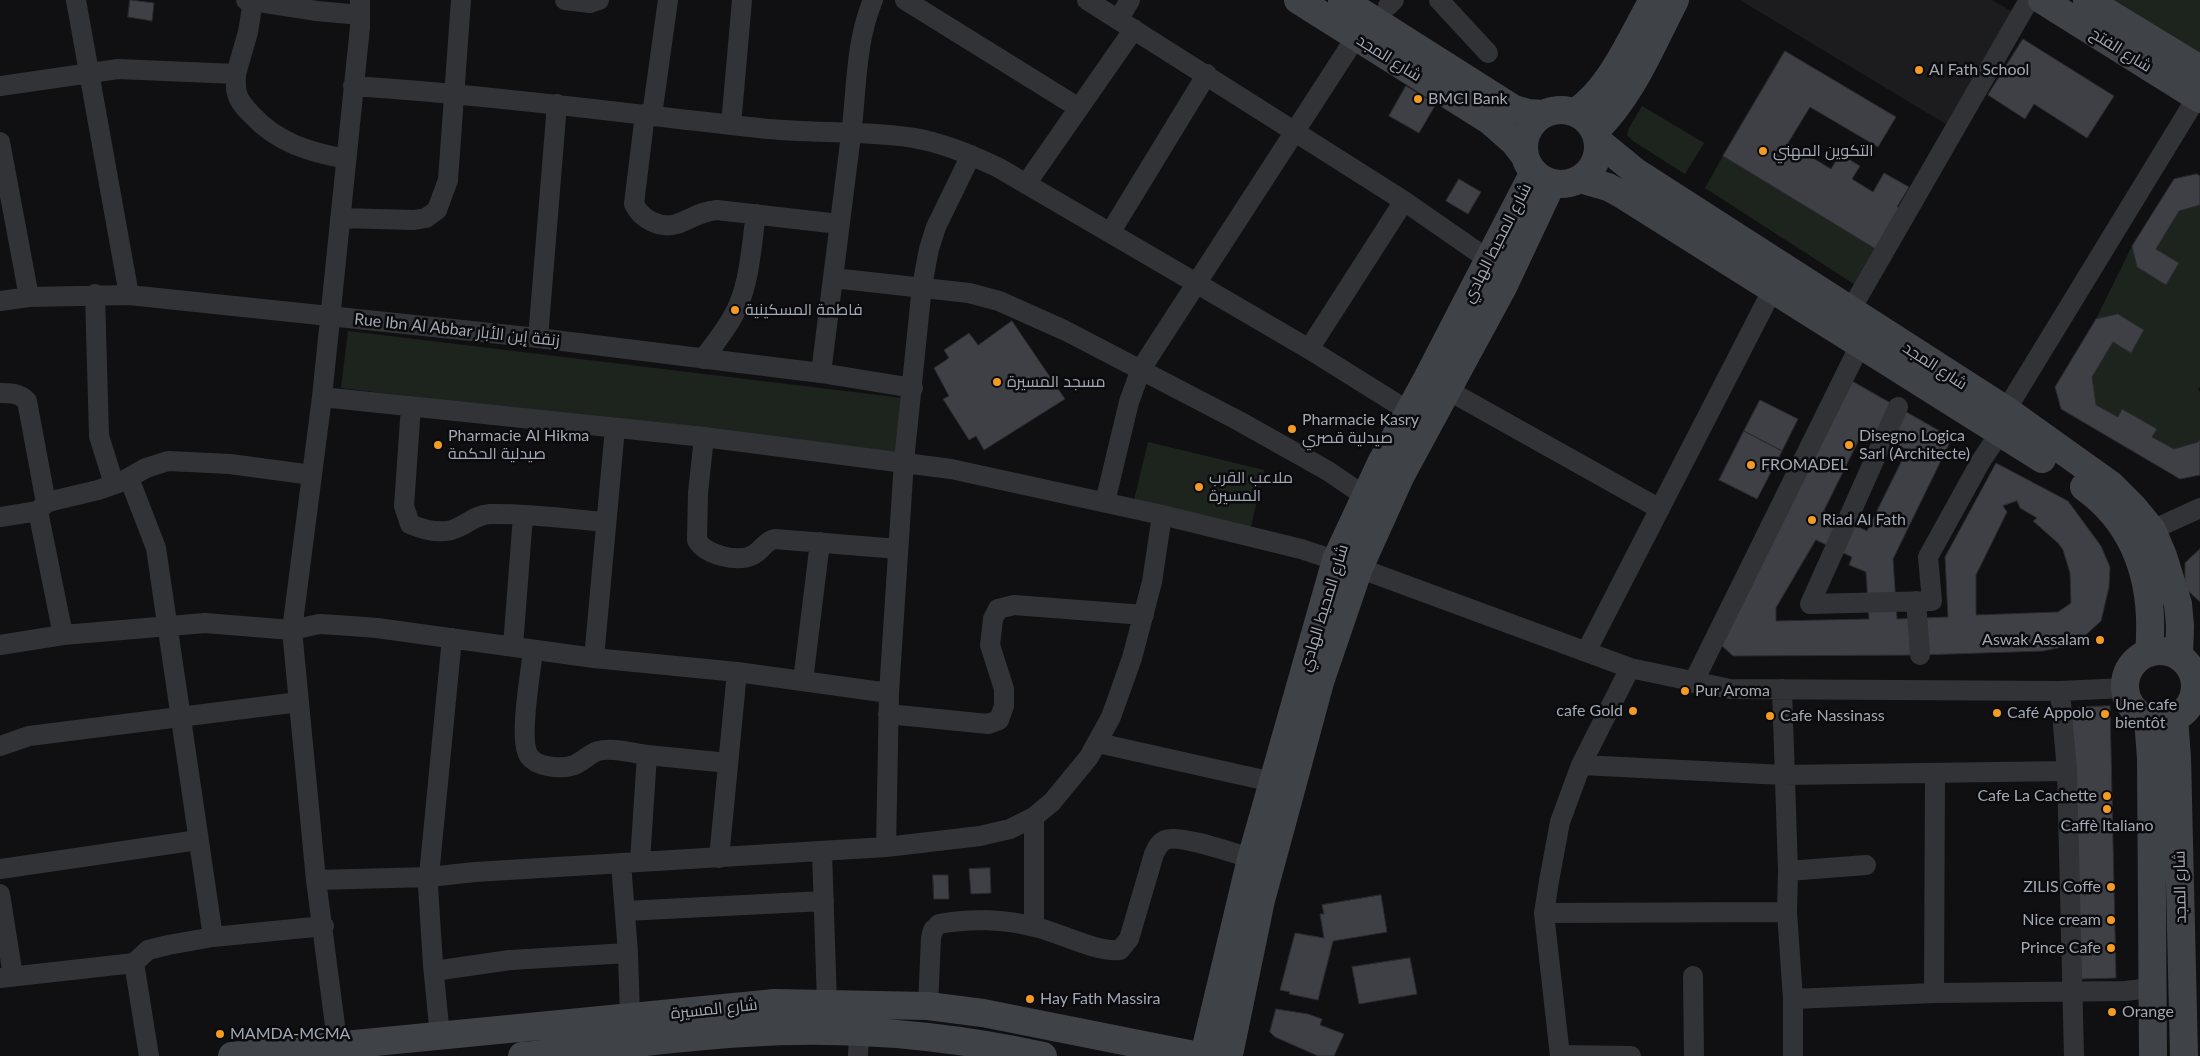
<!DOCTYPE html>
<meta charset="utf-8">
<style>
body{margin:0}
canvas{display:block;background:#101012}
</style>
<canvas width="2200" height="1056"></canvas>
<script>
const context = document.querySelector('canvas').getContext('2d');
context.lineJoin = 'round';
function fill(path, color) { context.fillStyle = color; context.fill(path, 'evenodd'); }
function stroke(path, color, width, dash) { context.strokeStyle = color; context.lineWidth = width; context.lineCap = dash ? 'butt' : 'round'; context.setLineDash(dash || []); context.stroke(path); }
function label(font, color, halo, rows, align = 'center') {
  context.font = font + ' Lato,Cairo,sans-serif'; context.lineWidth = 5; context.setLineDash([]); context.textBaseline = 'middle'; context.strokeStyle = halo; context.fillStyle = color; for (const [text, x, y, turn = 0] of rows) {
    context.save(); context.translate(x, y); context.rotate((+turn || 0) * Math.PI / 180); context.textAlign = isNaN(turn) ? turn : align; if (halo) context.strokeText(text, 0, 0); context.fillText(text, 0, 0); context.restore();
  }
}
fill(new Path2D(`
 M 1740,0 L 1992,0 L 2016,14 L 1949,126 Z`), '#1c1c1f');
fill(new Path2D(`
 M 2110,0 L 2200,0 L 2200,56 Z
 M 1642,106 L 1704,143 L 1685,174 L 1633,141 L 1627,135 L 1629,128 Z
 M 1723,156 L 1879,251 L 1857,286 L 1705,188 Z
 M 2200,205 L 2200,387 L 2198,390 L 2200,392 L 2200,439 L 2198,442 L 2174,449 L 2096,405 L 2092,377 L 2113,342 L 2131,352 L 2144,330 L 2118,314 L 2096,319 L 2132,246 L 2137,267 L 2166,284 L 2179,263 L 2156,249 L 2179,211 Z
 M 348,331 L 903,398 L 896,455 L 341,388 Z
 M 1148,442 L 1264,470 L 1250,531 L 1133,504 Z`), '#1d241d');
const building = new Path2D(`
 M 130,0 L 154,3 L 152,21 L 128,17 Z
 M 2023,39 L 2114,96 L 2087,138 L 2034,104 L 2025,119 L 1988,95 Z
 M 1785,51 L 1896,117 L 1878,147 L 1810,107 L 1788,143 L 1831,169 L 1840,154 L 1860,166 L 1852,179 L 1873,192 L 1884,173 L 1909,187 L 1897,207 L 1903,211 L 1879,251 L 1723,156 Z
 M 1406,86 L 1436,104 L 1419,133 L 1389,116 Z
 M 2197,174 L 2200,176 L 2200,205 L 2179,211 L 2156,249 L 2179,263 L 2166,285 L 2137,267 L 2132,246 L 2174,179 Z
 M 1459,179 L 1481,192 L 1468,214 L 1446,201 Z
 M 2118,314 L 2144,330 L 2131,353 L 2113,342 L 2092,377 L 2096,405 L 2118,417 L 2122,409 L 2157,429 L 2152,437 L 2174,449 L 2198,442 L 2200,439 L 2200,475 L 2180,479 L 2061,409 L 2055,387 L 2096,319 Z
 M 1012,321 L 1065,399 L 984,450 L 976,436 L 969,440 L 943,399 L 949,396 L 934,368 L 949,358 L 944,350 L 969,333 L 978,345 Z
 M 1852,381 L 1952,438 L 1893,559 L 1897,619 L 1948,617 L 1945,557 L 1996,463 L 2068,501 L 2101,546 L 2110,567 L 2109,587 L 2101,621 L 2076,644 L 2043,651 L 1920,655 L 1733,656 L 1720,644 ZM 1865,428 L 1907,450 L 1867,531 L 1824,511 ZM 2017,501 L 2020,508 L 2037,518 L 2033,521 L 2058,543 L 2063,550 L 2070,573 L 2071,603 L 2058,612 L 1976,615 L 1976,575 L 2007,512 L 2003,506 ZM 1816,540 L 1852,557 L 1849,565 L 1866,572 L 1869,619 L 1776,621 L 1776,608 Z
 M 1760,400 L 1798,419 L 1782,451 L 1744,431 Z
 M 1744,431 L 1782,451 L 1757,499 L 1719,480 Z
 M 2200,549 L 2200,602 L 2185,588 L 2185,563 Z
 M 2110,706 L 2116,978 L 2080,979 L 2069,712 L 2080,707 Z
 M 990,868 L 991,893 L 971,894 L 969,869 Z
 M 933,875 L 948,875 L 949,899 L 934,899 Z
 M 1381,895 L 1387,932 L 1333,941 L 1318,1000 L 1289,994 L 1290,992 L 1280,990 L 1295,933 L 1324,938 L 1320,914 L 1324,914 L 1322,905 Z
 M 1410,958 L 1417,994 L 1359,1004 L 1352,967 Z
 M 1276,1009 L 1308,1014 L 1322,1019 L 1320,1025 L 1344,1034 L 1334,1056 L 1318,1056 L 1275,1037 L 1270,1032 Z`);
fill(building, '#3f4045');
stroke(building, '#2a2a2e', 1);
stroke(new Path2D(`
 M 76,0 L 129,295
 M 246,0 L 317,11 L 360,15
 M 565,0 L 590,3 L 599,0
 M 905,0 L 1079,108
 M 1087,0 L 1404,201 L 1489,260
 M 1439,0 L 1488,53
 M 1388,6 L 1394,0
 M 1118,20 L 1130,0
 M 236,74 C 236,80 235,87 237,93 C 239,102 246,109 252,115 C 278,143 309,152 346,159
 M 0,86 L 118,69 L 236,74 L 248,32 L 253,1
 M 353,86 C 489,95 624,113 759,128 C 810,134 862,130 914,138 C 944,143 972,155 999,168 L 1309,349 L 1421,419
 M 645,114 L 634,204 C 641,219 660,229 677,224 C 691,219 701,211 717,210 L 839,224
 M 652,115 L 668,0
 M 731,125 L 742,0
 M 0,142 L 29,297
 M 1026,184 L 1134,29
 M 340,218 L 414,220 L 426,218 L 437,210 L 448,180 L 461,0
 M 1110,233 L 1207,74
 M 833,278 L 969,293 L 999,301 L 1064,330 L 1239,421 L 1328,471 L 1375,503
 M 95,294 L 99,436 L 114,484
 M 0,301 L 29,297 L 129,295 L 538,338 L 821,373 L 913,388
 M 1850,311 L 2029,0
 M 538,338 L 557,104
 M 1309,349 L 1404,201
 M 703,359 C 713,346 724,332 732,318 C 750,288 751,247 756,214
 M 821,373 C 831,293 841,214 851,135 C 857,89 855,43 873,0
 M 1435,383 L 1660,509
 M 0,393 C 11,393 19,393 27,401 L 46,503
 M 322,397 L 704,437 L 951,469 L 1162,515 L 1301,549 L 1359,568 L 1630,668 L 1730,689 L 2060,691 L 2125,688
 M 411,406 L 404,506 L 410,524 C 424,530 444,535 459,527 C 470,522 476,515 490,514 C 528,513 568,519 606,522
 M 1898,407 L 1810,604 L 1932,601 L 1928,557 L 1981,461 L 2001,431
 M 2006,410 L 2197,97
 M 704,437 L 698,493 L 697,540 C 705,555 738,563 753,555 C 762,550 765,541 775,539 L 898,549
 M 129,478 L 156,548 L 213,937
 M 1105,502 L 1129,402 L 1141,369 L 1356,37
 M 38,511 L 63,635
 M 0,517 L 38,511 L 46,503 L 56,500 L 98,490 L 121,482 L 146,468 L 168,461 L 230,464 L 312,475
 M 2152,530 L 2200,508
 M 1916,601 L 1920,655
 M 0,645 L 63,635 L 205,623 L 292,630 L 319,624 L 337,625 L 377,628 L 594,658 L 737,672 L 889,693
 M 513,646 L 523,516
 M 533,650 C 531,672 518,740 529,756 C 536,767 560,769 571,766 C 581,764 588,754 598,751 C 612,747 632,753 647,755
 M 1587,650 L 1778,279
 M 594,658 L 615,428
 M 803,681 L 820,542
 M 1693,683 L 1861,343
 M 2195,687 L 2200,687
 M 1782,689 L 1788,871 L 1787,912 L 1793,999 L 1793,1056
 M 2060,691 L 2067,771 L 2074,1056
 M 888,714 L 988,724 L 999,720 L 1004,706 L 1004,689 L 990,645 L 993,619 L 998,609 L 1014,605 L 1144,615
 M 1098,743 L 1286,785
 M 0,746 L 29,736 L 299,702
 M 1581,765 L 1784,775 L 2067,771
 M 886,847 L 889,693 L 904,461 L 922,286 L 929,249 L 936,227 L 971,155
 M 822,852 L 827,1003
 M 719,858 L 737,672
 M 640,861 L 647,755 L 728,763
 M 621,863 L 628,953 L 630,1018
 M 0,869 L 198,840
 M 1788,871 L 1866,865
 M 316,880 L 429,877 L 475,872 L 886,847 L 980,836 L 1010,829 L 1034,817 L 1052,802 L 1089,757 L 1111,717 L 1132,658 L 1152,582 L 1162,515
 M 0,894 L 13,976
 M 625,911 L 824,901
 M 1544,913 L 1787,912
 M 1034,926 L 1034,817
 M 134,963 L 149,1056
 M 434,971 L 510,960 L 628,953
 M 1693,976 L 1694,1056
 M 0,978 L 134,963 L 148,950 L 168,945 L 213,937 L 324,926
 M 1934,993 L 1935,774
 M 1793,999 L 1934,993 L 2125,991 L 2152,988
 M 928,1006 L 931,938 L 933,930 L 939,924 C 969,918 1006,919 1035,927 C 1061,933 1094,952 1120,950 L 1129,939 L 1154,854 C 1157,848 1159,843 1165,840 C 1180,833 1244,857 1263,862
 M 440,1036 L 433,965 L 428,886 L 452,638
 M 1560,1055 L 1631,1056
 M 339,1056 L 316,880 L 292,630 L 322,397 L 360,27 L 360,0
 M 858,1056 L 859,1033
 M 1560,1056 L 1544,913 L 1549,881 L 1560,822 L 1581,765 L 1630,668`), '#313337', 20);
stroke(new Path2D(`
 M 1298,0 L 1490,121 L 1514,142 L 1524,155
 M 1342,0 L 1514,109 L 1528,113 L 1542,114
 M 2042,0 L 2200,99
 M 2087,0 L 2200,69
 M1524 147a37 37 0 1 1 74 0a37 37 0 1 1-74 0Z
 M 1576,112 C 1612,87 1631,38 1653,0
 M 1595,131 C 1632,96 1652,44 1675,0
 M 1598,141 L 1636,172 L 2006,410 L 2111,485 L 2133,507 L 2152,530 L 2163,556 L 2178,604 L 2180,626 L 2179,657
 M 1580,179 L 1608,187 L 1621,194 L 2042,459
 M 2084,487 C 2140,527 2155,587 2149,653
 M2125 686a35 35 0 1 1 70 0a35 35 0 1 1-70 0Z
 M 2174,718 L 2177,757 L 2184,1056
 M 2148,719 L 2151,758 L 2153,1056
 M 1206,1047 L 1251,859 L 1336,560 L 1381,463 L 1427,379 L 1534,172
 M 1230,1050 L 1261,900 L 1292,786 L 1320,682 L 1359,568 L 1401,475 L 1503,287 L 1552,183
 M 232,1056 L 775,1003 L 928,1006 L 983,1013 L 1194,1055
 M 522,1056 C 596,1049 670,1037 745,1033 C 845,1026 946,1035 1043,1056`), '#3f4247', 28);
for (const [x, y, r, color] of [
 [1919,70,5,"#f49b26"],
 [1418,99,5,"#f49b26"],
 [1763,151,5,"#f49b26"],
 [735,310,5,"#f49b26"],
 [997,382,5,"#f49b26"],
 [1292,429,5,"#f49b26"],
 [438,445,5,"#f49b26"],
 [1849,445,5,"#f49b26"],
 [1751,465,5,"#f49b26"],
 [1199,487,5,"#f49b26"],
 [1812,520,5,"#f49b26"],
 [2100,640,5,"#f49b26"],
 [1685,691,5,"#f49b26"],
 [1633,711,5,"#f49b26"],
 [1997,713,5,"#f49b26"],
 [2105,714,5,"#f49b26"],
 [1770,716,5,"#f49b26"],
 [2107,796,5,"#f49b26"],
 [2107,809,5,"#f49b26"],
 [2111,887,5,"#f49b26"],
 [2111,920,5,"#f49b26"],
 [2111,948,5,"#f49b26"],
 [1030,999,5,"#f49b26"],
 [2112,1012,5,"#f49b26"],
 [220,1034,5,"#f49b26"]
]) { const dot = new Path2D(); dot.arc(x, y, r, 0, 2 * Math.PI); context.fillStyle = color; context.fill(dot); stroke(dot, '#0b0b0d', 2); }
label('16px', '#a1a8b3', '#0b0b0d', [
 ["شارع الفتح",2121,50,32],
 ["شارع المجد",1389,58,32],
 ["شارع المحيط الهادي",1497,243,-63],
 ["Rue Ibn Al Abbar زنقة إبن الأبار",457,330,6],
 ["شارع المجد",1935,366,33],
 ["شارع المحيط الهادي",1324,608,-73],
 ["شارع المجد",2180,887,-91],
 ["شارع المسيرة",714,1009,-6]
]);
label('16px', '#a1a8b3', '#0b0b0d', [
 ["Al Fath School",1929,70],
 ["BMCI Bank",1428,99],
 ["التكوين المهني",1773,151],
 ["فاطمة المسكينية",745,310],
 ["مسجد المسيرة",1007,382],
 ["Pharmacie Kasry",1302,420],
 ["صيدلية قصري",1302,438],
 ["Pharmacie Al Hikma",448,436],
 ["صيدلية الحكمة",448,454],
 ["Disegno Logica",1859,436],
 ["Sarl (Architecte)",1859,454],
 ["FROMADEL",1761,465],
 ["ملاعب القرب",1209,478],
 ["المسيرة",1209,496],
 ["Riad Al Fath",1822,520],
 ["Aswak Assalam",2090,640,"right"],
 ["Pur Aroma",1695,691],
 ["Une cafe",2115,705],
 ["bientôt",2115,723],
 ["cafe Gold",1623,711,"right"],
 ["Café Appolo",2007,713],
 ["Cafe Nassinass",1780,716],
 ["Cafe La Cachette",2097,796,"right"],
 ["Caffè Italiano",2107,826,"center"],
 ["ZILIS Coffe",2101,887,"right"],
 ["Nice cream",2101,920,"right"],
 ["Prince Cafe",2101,948,"right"],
 ["Hay Fath Massira",1040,999],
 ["Orange",2122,1012],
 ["MAMDA-MCMA",230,1034]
], 'left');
</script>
